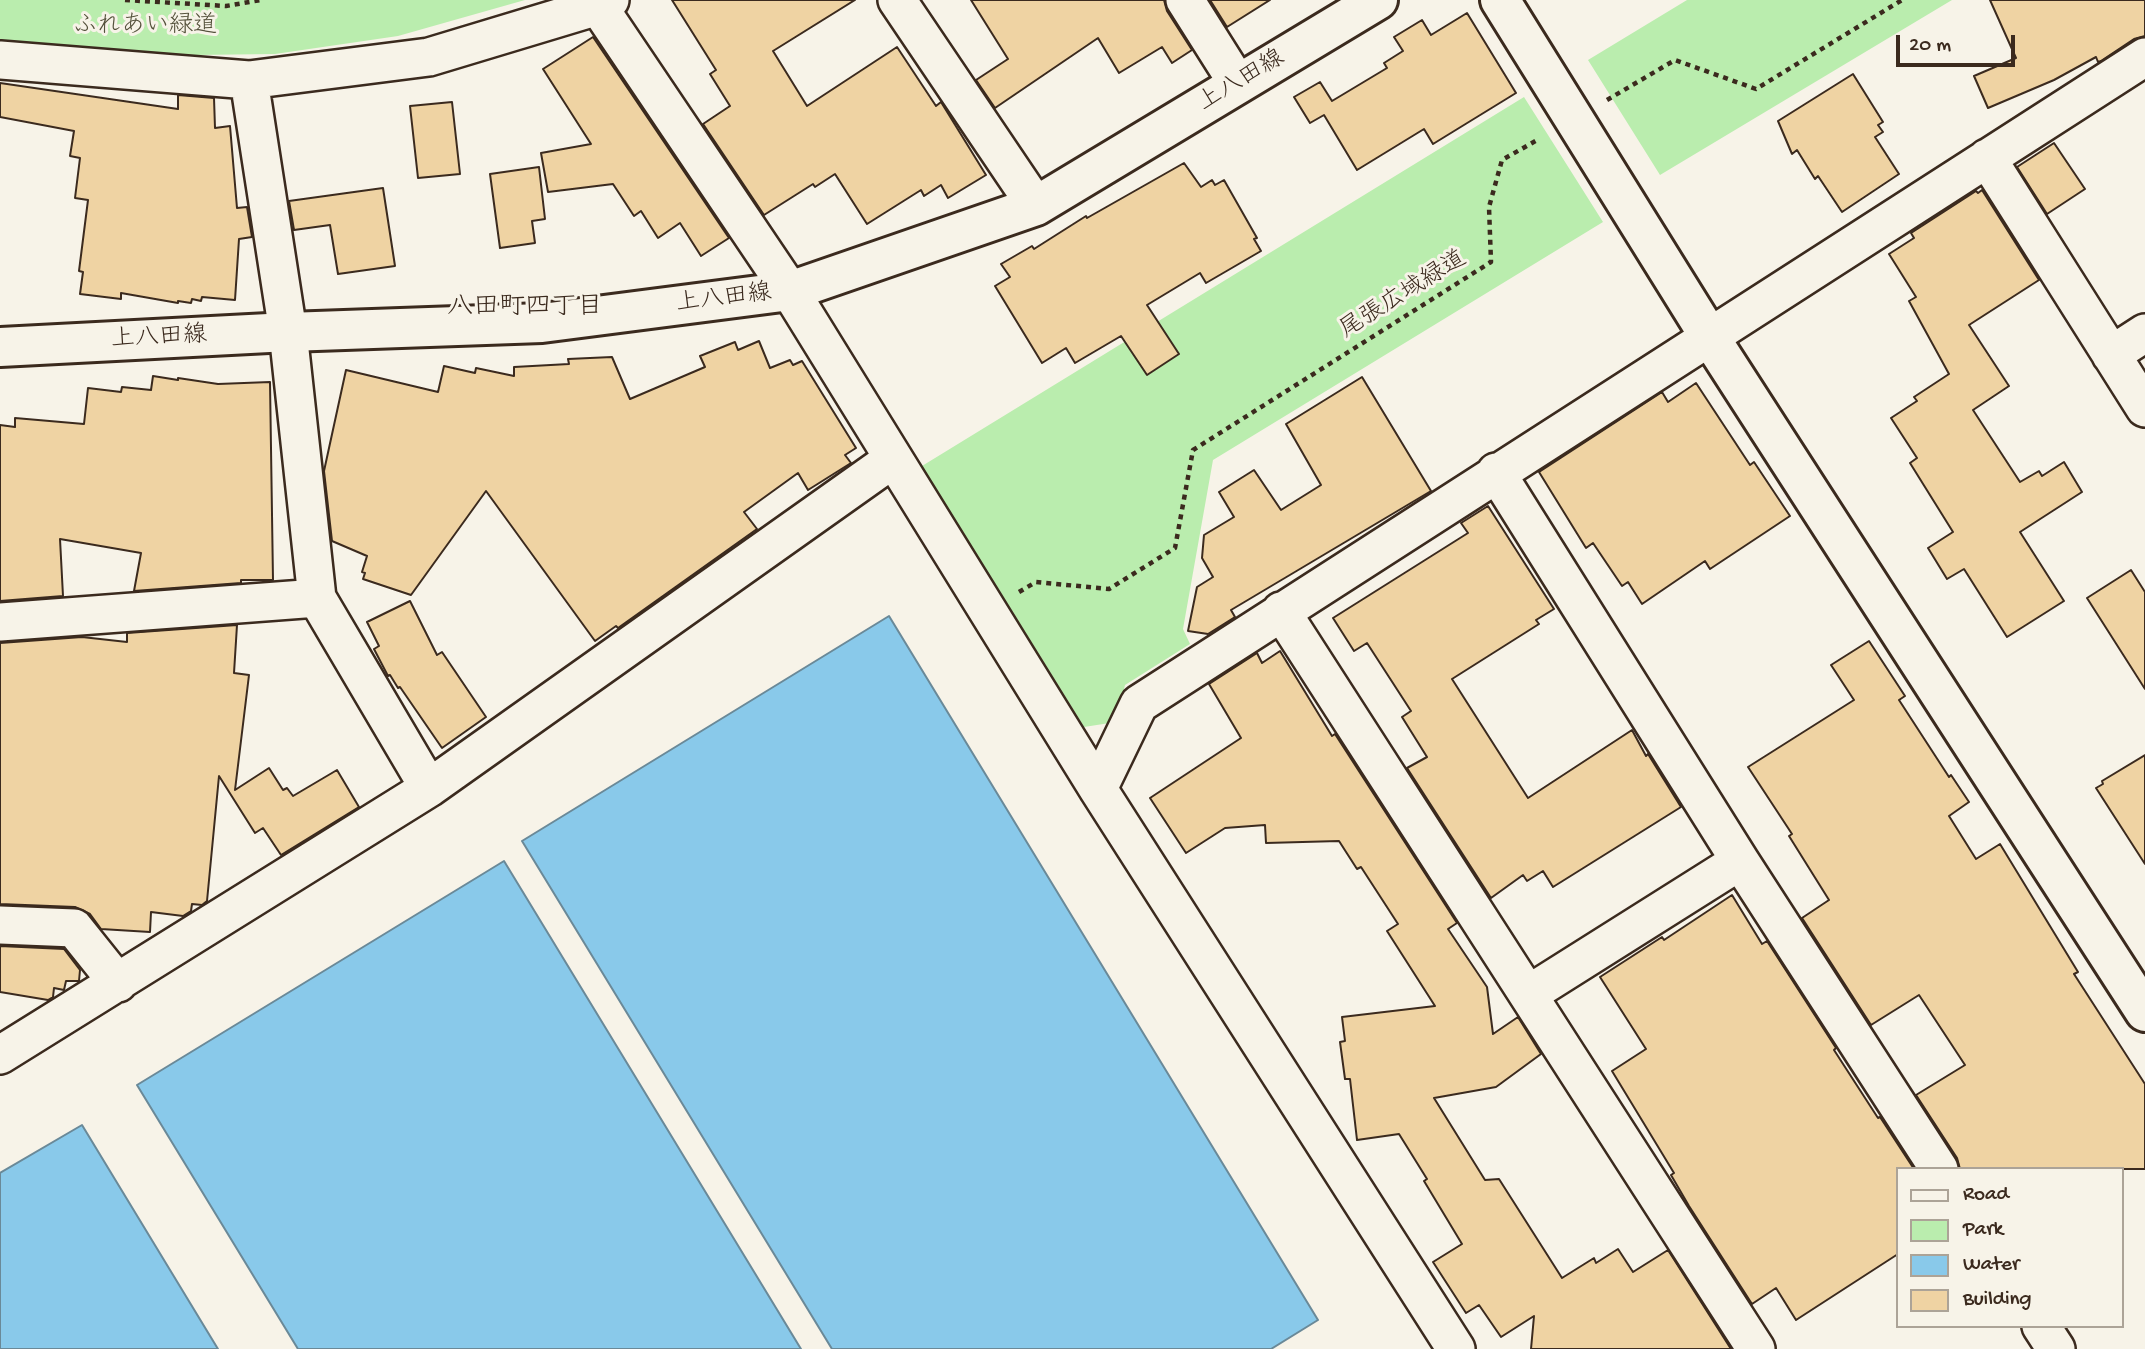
<!DOCTYPE html>
<meta charset="utf-8">
<style>
body{margin:0}
#map{position:relative;width:2145px;height:1349px;overflow:hidden;background:#f7f3e8;font-family:"Gochi Hand",sans-serif}
canvas{display:block}
.legend{position:absolute;left:1896px;top:1167px;width:228px;height:161px;box-sizing:border-box;background:#f7f3e8;border:2px solid #aca397;margin:0;padding:9px 12px;list-style:none;font-size:21px;color:#3b2a1e}
.legend li{display:flex;align-items:center;gap:14px;height:35px}
.legend b{width:35px;border:2px solid #aca397}
.scale{position:absolute;left:1896px;top:35px;width:119px;height:32px;box-sizing:border-box;border:4px solid #3b2a1e;border-top:0;padding-left:9px;font-size:21px;line-height:24px;white-space:nowrap;color:#3b2a1e;-webkit-text-stroke:5px #f7f3e8;paint-order:stroke}
</style>
<div id="map">
<canvas width="2145" height="1349"></canvas>
<ul class="legend">
<li><b style="height:9px;background:#f7f3e8"></b>Road</li>
<li><b style="height:19px;background:#baedae"></b>Park</li>
<li><b style="height:19px;background:#89c9ea"></b>Water</li>
<li><b style="height:19px;background:#efd3a3"></b>Building</li>
</ul>
<div class="scale">20 m</div>
</div>
<script>
const context = document.querySelector('canvas').getContext('2d');
context.lineJoin = 'round';
function fill(path, color) { context.fillStyle = color; context.fill(path, 'evenodd'); }
function stroke(path, color, width, dash) { context.strokeStyle = color; context.lineWidth = width; context.lineCap = dash ? 'butt' : 'round'; context.setLineDash(dash || []); context.stroke(path); }
function label(font, color, halo, rows, align = 'center') {
  context.font = font + ' "Gochi Hand","Klee One",sans-serif'; context.lineWidth = 6; context.setLineDash([]); context.textBaseline = 'middle'; context.strokeStyle = halo; context.fillStyle = color; for (const [text, x, y, turn = 0] of rows) {
    context.save(); context.translate(x, y); context.rotate((+turn || 0) * Math.PI / 180); context.textAlign = isNaN(turn) ? turn : align; if (halo) context.strokeText(text, 0, 0); context.fillText(text, 0, 0); context.restore();
  }
}
fill(new Path2D(`
 M 0,0 L 525,0 L 398,36 L 275,54 L 115,56 L 0,44 Z
 M 1687,0 L 1952,0 L 1660,175 L 1588,60 Z
 M 1524,97 L 1603,222 L 1213,460 L 1183,629 L 1190,644 L 1125,685 L 1116,722 L 1084,727 L 922,466 Z`), '#baedae');
const water = new Path2D(`
 M 889,616 L 1318,1320 L 1271,1349 L 832,1349 L 522,841 Z
 M 504,861 L 801,1349 L 298,1349 L 137,1085 Z
 M 82,1125 L 218,1349 L 0,1349 L 0,1173 Z`);
fill(water, '#89c9ea');
stroke(water, '#6a8998', 2);
const building = new Path2D(`
 M 672,0 L 855,0 L 773,51 L 807,106 L 897,47 L 936,106 L 941,102 L 986,175 L 948,198 L 941,185 L 924,196 L 921,190 L 867,224 L 835,174 L 815,187 L 813,184 L 764,215 L 703,124 L 730,106 L 710,74 L 716,70 Z
 M 971,0 L 1164,0 L 1167,11 L 1192,50 L 1172,63 L 1162,47 L 1119,73 L 1098,38 L 995,108 L 976,80 L 1008,59 Z
 M 1210,0 L 1270,0 L 1227,27 Z
 M 1990,0 L 2145,0 L 2145,36 L 2134,39 L 2101,61 L 2098,62 L 2096,57 L 2054,80 L 1988,108 L 1974,76 L 2016,58 Z
 M 1467,13 L 1516,93 L 1433,144 L 1424,129 L 1357,170 L 1324,115 L 1310,123 L 1294,97 L 1320,82 L 1332,101 L 1387,68 L 1384,63 L 1403,51 L 1394,37 L 1422,20 L 1431,35 Z
 M 593,37 L 729,238 L 701,256 L 680,223 L 658,238 L 641,211 L 634,216 L 613,184 L 548,192 L 541,153 L 591,144 L 543,69 Z
 M 1853,74 L 1883,122 L 1878,125 L 1883,132 L 1875,137 L 1899,174 L 1842,212 L 1818,176 L 1815,179 L 1797,150 L 1792,154 L 1778,121 Z
 M 0,83 L 178,109 L 178,95 L 214,98 L 215,128 L 230,126 L 237,208 L 247,207 L 252,237 L 239,239 L 235,300 L 202,297 L 201,301 L 192,299 L 191,303 L 178,301 L 178,303 L 121,293 L 121,299 L 80,294 L 83,272 L 79,271 L 88,200 L 75,198 L 80,158 L 70,156 L 74,131 L 0,117 Z
 M 452,102 L 460,174 L 418,178 L 410,106 Z
 M 2054,143 L 2085,189 L 2047,214 L 2017,167 Z
 M 1184,163 L 1201,187 L 1212,180 L 1215,185 L 1224,180 L 1257,238 L 1254,239 L 1261,251 L 1206,283 L 1200,273 L 1147,305 L 1179,354 L 1147,375 L 1121,336 L 1075,363 L 1066,348 L 1042,363 L 995,286 L 1010,277 L 1001,264 L 1032,246 L 1034,249 L 1086,216 L 1087,218 Z
 M 539,167 L 545,219 L 532,221 L 535,243 L 500,248 L 490,174 Z
 M 383,188 L 395,266 L 338,274 L 330,225 L 294,230 L 289,201 Z
 M 1982,190 L 2039,280 L 1969,325 L 2009,386 L 1973,410 L 2020,482 L 2039,471 L 2042,476 L 2064,462 L 2082,492 L 2020,532 L 2064,601 L 2007,637 L 1964,569 L 1947,579 L 1928,548 L 1953,532 L 1910,463 L 1917,458 L 1891,418 L 1917,401 L 1914,397 L 1949,374 L 1909,301 L 1916,297 L 1889,254 L 1914,238 L 1911,233 L 1976,191 L 1978,193 Z
 M 759,341 L 770,368 L 790,360 L 793,365 L 802,361 L 856,448 L 845,455 L 851,463 L 808,490 L 798,473 L 744,512 L 757,529 L 618,628 L 616,626 L 595,641 L 486,491 L 411,595 L 363,579 L 365,573 L 362,572 L 367,556 L 332,541 L 324,471 L 346,370 L 438,392 L 444,366 L 475,373 L 476,368 L 514,376 L 514,367 L 569,364 L 568,359 L 612,357 L 630,399 L 705,367 L 700,356 L 735,342 L 738,350 Z
 M 153,376 L 178,380 L 178,378 L 218,384 L 270,382 L 273,580 L 241,580 L 241,583 L 134,591 L 141,553 L 60,539 L 63,596 L 0,601 L 0,425 L 15,427 L 15,418 L 84,424 L 88,388 L 121,392 L 122,387 L 151,390 Z
 M 1362,377 L 1431,491 L 1231,610 L 1235,617 L 1208,634 L 1188,631 L 1197,587 L 1213,577 L 1202,558 L 1204,535 L 1234,517 L 1219,492 L 1254,470 L 1281,510 L 1321,485 L 1286,424 Z
 M 1696,383 L 1750,465 L 1754,462 L 1790,516 L 1710,569 L 1705,561 L 1642,604 L 1628,582 L 1622,586 L 1593,543 L 1586,548 L 1539,472 L 1662,392 L 1668,402 Z
 M 1488,506 L 1554,609 L 1536,620 L 1539,624 L 1452,679 L 1528,798 L 1632,730 L 1646,756 L 1648,754 L 1681,807 L 1553,887 L 1543,871 L 1527,881 L 1523,875 L 1491,898 L 1407,768 L 1427,757 L 1402,717 L 1411,711 L 1367,643 L 1354,651 L 1333,618 L 1468,533 L 1461,523 Z
 M 2131,570 L 2145,592 L 2145,689 L 2087,598 Z
 M 410,601 L 437,655 L 442,652 L 486,717 L 442,748 L 400,687 L 398,688 L 390,675 L 388,676 L 374,649 L 379,646 L 367,622 Z
 M 237,625 L 234,673 L 249,675 L 235,790 L 269,768 L 283,790 L 287,788 L 293,796 L 337,770 L 359,807 L 281,855 L 263,828 L 255,833 L 219,776 L 207,901 L 202,905 L 192,904 L 191,911 L 183,916 L 151,912 L 150,932 L 101,929 L 90,914 L 75,907 L 0,904 L 0,643 L 82,637 L 127,642 L 127,633 Z
 M 1869,641 L 1905,696 L 1899,700 L 1949,777 L 1951,775 L 1969,802 L 1949,816 L 1976,859 L 2000,844 L 2078,972 L 2074,974 L 2145,1084 L 2145,1169 L 1960,1169 L 1957,1158 L 1916,1095 L 1965,1065 L 1919,995 L 1871,1025 L 1802,918 L 1829,900 L 1789,836 L 1792,834 L 1748,767 L 1854,700 L 1831,665 Z
 M 1280,651 L 1332,736 L 1335,734 L 1457,923 L 1448,929 L 1487,987 L 1493,1034 L 1518,1017 L 1541,1054 L 1496,1087 L 1434,1098 L 1485,1180 L 1499,1179 L 1562,1278 L 1594,1258 L 1596,1263 L 1618,1249 L 1633,1272 L 1668,1250 L 1731,1349 L 1531,1349 L 1534,1316 L 1501,1337 L 1479,1305 L 1466,1313 L 1433,1262 L 1462,1244 L 1424,1181 L 1427,1179 L 1399,1134 L 1357,1140 L 1350,1079 L 1345,1079 L 1340,1042 L 1345,1041 L 1342,1017 L 1435,1006 L 1387,931 L 1398,924 L 1361,867 L 1357,869 L 1339,841 L 1266,843 L 1265,825 L 1225,828 L 1186,853 L 1150,798 L 1241,738 L 1209,684 L 1257,653 L 1262,663 Z
 M 2145,755 L 2145,864 L 2096,788 L 2103,784 L 2102,781 Z
 M 1732,895 L 1762,944 L 1767,941 L 1836,1048 L 1834,1050 L 1878,1118 L 1880,1117 L 1914,1169 L 1898,1169 L 1898,1254 L 1796,1320 L 1776,1288 L 1752,1304 L 1689,1206 L 1671,1175 L 1674,1173 L 1612,1071 L 1646,1049 L 1600,977 L 1662,937 L 1664,940 Z
 M 0,946 L 64,949 L 80,970 L 79,981 L 66,981 L 64,990 L 54,988 L 53,997 L 48,1000 L 0,992 Z`);
fill(building, '#efd3a3');
stroke(building, '#3b2a1e', 2);
const minor = new Path2D(`
 M 897,0 L 1036,206
 M 1185,0 L 1238,84
 M 598,6 L 790,291 L 1098,789 L 1456,1349
 M 0,60 L 249,80 L 429,57 L 598,6 L 610,0
 M 249,80 L 288,332 L 317,598 L 429,788
 M 1987,158 L 2145,408
 M 2111,355 L 2145,333
 M 1496,472 L 1740,861 L 1939,1169
 M 1281,611 L 1756,1349
 M 0,622 L 317,598
 M 1098,789 L 1139,704 L 2145,57
 M 0,925 L 74,928 L 118,983
 M 1529,994 L 1740,861
 M 0,1055 L 429,788 L 893,459
 M 2041,1326 L 2056,1349`);
const tertiary = new Path2D(`
 M 1500,0 L 1709,336 L 2145,1012
 M 0,347 L 288,332 L 542,323 L 790,291 L 1036,206 L 1378,0`);
stroke(minor, '#3b2a1e', 42);
stroke(tertiary, '#3b2a1e', 44);
stroke(new Path2D(`
 M 125,0 L 226,6 L 261,0
 M 1607,100 L 1675,60 L 1756,89 L 1902,0
 M 1019,592 L 1036,582 L 1109,589 L 1175,548 L 1193,450 L 1491,262 L 1489,207 L 1502,160 L 1539,139`), '#3b2a1e', 4.5, [5, 5]);
stroke(minor, '#f7f3e8', 37);
stroke(tertiary, '#f7f3e8', 38);
label('24px', '#54513b', '#f7f3e8', [
 ["ふれあい緑道",145,27]
]);
label('24px', '#3b2a1e', '#f7f3e8', [
 ["上八田線",1242,82,-31],
 ["尾張広域緑道",1404,296,-32],
 ["上八田線",724,300,-7],
 ["上八田線",159,339,-3]
]);
label('26px', '#3b2a1e', '#f7f3e8', [
 ["八田町四丁目",525,309]
]);
</script>
